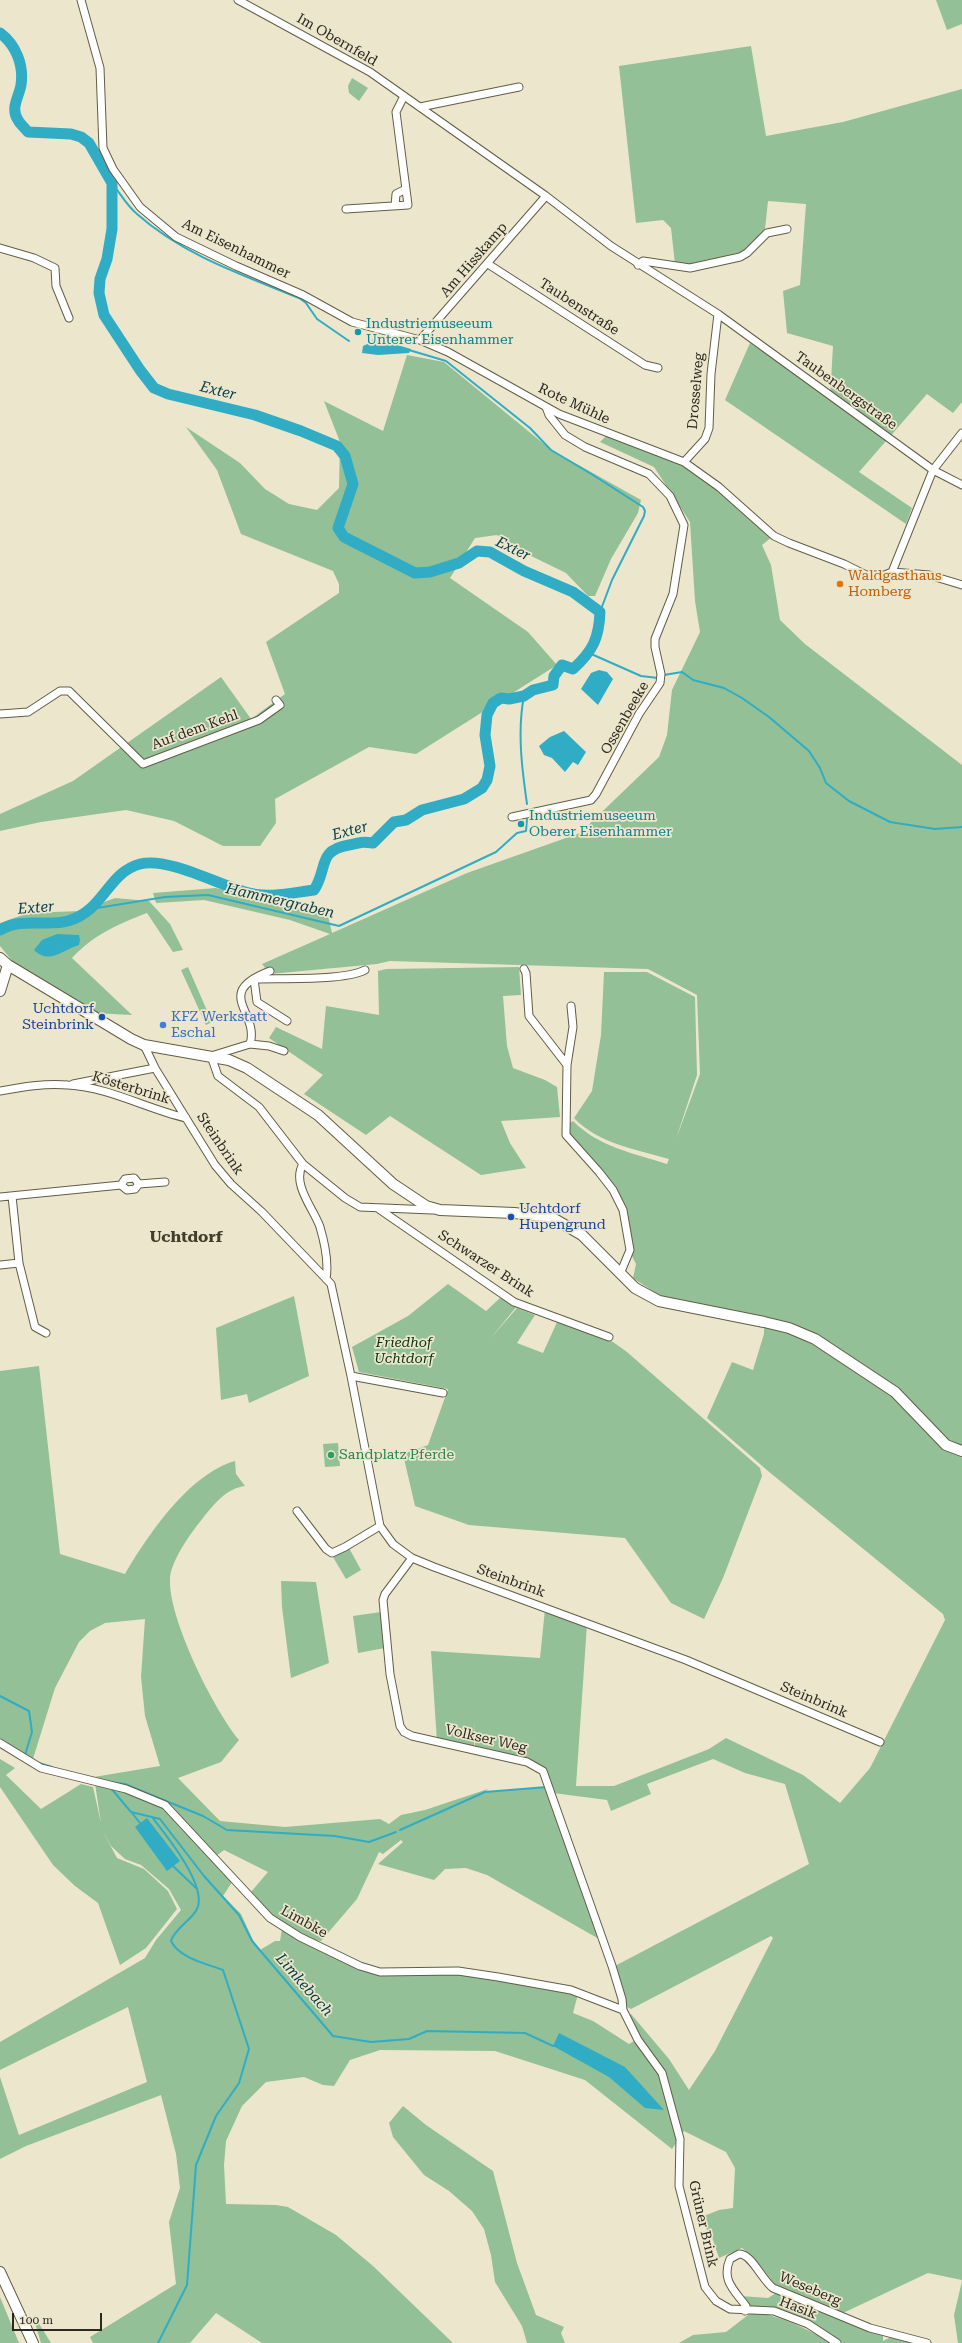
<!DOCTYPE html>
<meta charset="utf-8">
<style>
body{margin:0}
#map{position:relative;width:962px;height:2343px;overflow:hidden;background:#ece6cd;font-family:"Roboto Serif",serif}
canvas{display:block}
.scale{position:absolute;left:12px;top:2313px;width:90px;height:18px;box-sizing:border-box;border:2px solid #2b291f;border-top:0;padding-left:5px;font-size:12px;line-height:14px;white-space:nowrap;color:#2b291f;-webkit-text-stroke:3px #ece6cd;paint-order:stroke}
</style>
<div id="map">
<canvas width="962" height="2343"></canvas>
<div class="scale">100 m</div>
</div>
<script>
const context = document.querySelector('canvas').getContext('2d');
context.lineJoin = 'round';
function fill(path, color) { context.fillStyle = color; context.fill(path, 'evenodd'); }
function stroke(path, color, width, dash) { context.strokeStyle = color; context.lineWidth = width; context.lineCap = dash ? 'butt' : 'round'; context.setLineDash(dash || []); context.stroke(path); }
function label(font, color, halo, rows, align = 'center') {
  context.font = font + ' "Roboto Serif",serif'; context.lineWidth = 3.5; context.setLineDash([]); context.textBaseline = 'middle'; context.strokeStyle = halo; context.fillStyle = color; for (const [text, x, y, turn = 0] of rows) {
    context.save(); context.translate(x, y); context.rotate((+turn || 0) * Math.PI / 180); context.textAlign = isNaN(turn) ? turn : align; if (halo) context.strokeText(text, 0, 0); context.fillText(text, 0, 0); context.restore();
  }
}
fill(new Path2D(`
 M 936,0 L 962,0 L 962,24 L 947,30 Z
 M 751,46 L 766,136 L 843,122 L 962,89 L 962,402 L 953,413 L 927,394 L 859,472 L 912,508 L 906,524 L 725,400 L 750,343 L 830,398 L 833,346 L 787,333 L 783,291 L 800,285 L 806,204 L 768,201 L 765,229 L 745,251 L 689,265 L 675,264 L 671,228 L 663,220 L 636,223 L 619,66 Z
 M 352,78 L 368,88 L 359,101 L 349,93 L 348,86 Z
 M 407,355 L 444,362 L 550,449 L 641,500 L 638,513 L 611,559 L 595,596 L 588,596 L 566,573 L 525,553 L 497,535 L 475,538 L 450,578 L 528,632 L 557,665 L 416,754 L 369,747 L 275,799 L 276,823 L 260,846 L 223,846 L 174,821 L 126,810 L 41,822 L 0,831 L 0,814 L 73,781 L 221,677 L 251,719 L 285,694 L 266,642 L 339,593 L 339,584 L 333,571 L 241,534 L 217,470 L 186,427 L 240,463 L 265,489 L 289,504 L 317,510 L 339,488 L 340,442 L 324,401 L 383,431 Z
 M 607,435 L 684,463 L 711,483 L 772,537 L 762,545 L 771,565 L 780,620 L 805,644 L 962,765 L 962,2280 L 928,2273 L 843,2313 L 776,2286 L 754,2258 L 742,2248 L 719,2258 L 712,2237 L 699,2218 L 719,2210 L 733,2208 L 735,2168 L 726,2152 L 684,2131 L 672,2149 L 585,2080 L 495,2051 L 380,2050 L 350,2060 L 334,2086 L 323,2085 L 304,2077 L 266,2082 L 242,2106 L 226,2141 L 224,2165 L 226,2204 L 276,2205 L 288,2207 L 336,2235 L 373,2266 L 453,2343 L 262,2343 L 216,2313 L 190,2343 L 93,2343 L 90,2337 L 176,2284 L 169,2222 L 180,2188 L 176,2154 L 161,2095 L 26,2146 L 0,2159 L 0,2077 L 19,2135 L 147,2082 L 128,2007 L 0,2070 L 0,2042 L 145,1958 L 156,1940 L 181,1910 L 169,1889 L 141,1865 L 125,1859 L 111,1846 L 102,1830 L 117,1858 L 144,1869 L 168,1891 L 177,1909 L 146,1948 L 120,1965 L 98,1903 L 75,1886 L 53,1865 L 0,1787 L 0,1759 L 15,1768 L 6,1775 L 41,1809 L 81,1784 L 93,1787 L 101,1823 L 94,1777 L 160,1766 L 145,1716 L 141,1677 L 145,1619 L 105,1623 L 90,1631 L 79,1642 L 55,1688 L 32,1762 L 0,1741 L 0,1371 L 39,1366 L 60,1554 L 125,1574 C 148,1535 189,1474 235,1461 L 236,1474 L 245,1486 C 227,1488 214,1504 203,1518 C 192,1531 170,1562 170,1579 C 168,1618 214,1710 239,1740 L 221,1762 L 178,1778 L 220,1821 L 285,1827 L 380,1819 L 389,1824 L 401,1815 L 425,1810 L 488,1789 L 485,1792 L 548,1787 L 599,1939 L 487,1875 L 466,1868 L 445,1869 L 434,1880 L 378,1864 L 403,1842 L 401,1840 L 383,1854 L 379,1852 L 357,1899 L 321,1941 L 313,1940 L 274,1918 L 251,1892 L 268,1872 L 224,1850 L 215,1857 L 232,1882 L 223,1896 L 241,1914 L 253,1940 L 260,1950 L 275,1941 L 280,1941 L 282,1929 L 365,1970 L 474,1975 L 578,1994 L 573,2013 L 593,2021 L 629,2044 L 634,2041 L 624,2019 L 631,2014 L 669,2059 L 689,2090 L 715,2051 L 773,1938 L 771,1936 L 631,2009 L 625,2006 L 613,1967 L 809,1864 L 785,1784 L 745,1773 L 713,1759 L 647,1784 L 651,1794 L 611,1811 L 607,1800 L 553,1793 L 545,1771 L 475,1749 L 474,1721 L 474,1750 L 437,1742 L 431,1651 L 540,1658 L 545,1609 L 587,1624 L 576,1786 L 614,1786 L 709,1749 L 726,1738 L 803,1775 L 840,1803 L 870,1768 L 945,1620 L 943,1614 L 768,1471 L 707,1418 L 732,1362 L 753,1370 L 764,1334 L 764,1319 L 668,1301 L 633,1278 L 636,1264 L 631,1254 L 624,1209 L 567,1135 L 567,1125 L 573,1121 C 599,1147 633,1153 667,1164 L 669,1159 C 635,1149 599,1144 574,1118 L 592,1091 L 601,1035 L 604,972 L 647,972 L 695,997 L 697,1075 L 676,1139 L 700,1074 L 697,995 L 648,969 L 390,961 L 377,964 L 270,974 L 262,964 L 330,934 L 290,920 L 204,900 L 156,903 L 153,893 L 216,888 L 289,908 L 327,911 L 332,933 L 467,873 L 580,833 L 659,757 L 667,735 L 672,690 L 700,632 L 695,601 L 690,522 L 654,467 L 600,442 Z
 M 115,898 L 149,901 L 170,924 L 183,950 L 173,952 L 147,913 C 118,924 93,935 72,958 L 132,1015 L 93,1013 L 14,963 L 0,946 L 0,923 L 28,913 L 80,911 Z
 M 188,967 L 212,1022 L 206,1025 L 181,970 Z
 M 519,967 L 521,995 L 503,996 L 507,1046 L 513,1068 L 545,1080 L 557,1087 L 560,1117 L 501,1121 L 510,1143 L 526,1168 L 481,1175 L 390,1116 L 366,1135 L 304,1094 L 323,1075 L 269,1038 L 276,1027 L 322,1049 L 326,1006 L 379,1015 L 378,971 L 386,969 Z
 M 448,1284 L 486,1311 L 500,1298 L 517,1306 L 490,1339 L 517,1308 L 535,1315 L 517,1343 L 543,1353 L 558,1320 L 606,1337 L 627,1352 L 760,1468 L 762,1476 L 723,1578 L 704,1619 L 671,1603 L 625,1538 L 469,1525 L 415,1506 L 403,1454 L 428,1445 L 448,1389 L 359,1372 L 352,1347 L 408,1316 Z
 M 294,1296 L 309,1376 L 249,1403 L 247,1394 L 221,1400 L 216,1328 Z
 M 338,1443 L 340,1466 L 325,1467 L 323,1444 Z
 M 349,1548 L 361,1570 L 346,1579 L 333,1557 Z
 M 281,1581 L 316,1582 L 329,1663 L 291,1678 L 282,1607 Z
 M 381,1612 L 385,1648 L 358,1653 L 353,1616 Z
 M 403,2106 L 426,2125 L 493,2171 L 517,2263 L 536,2315 L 564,2327 L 561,2333 L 565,2343 L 527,2343 L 522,2326 L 495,2282 L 491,2255 L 484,2229 L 472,2211 L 449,2191 L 424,2175 L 393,2137 L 389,2123 Z
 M 962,2281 L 962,2343 L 958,2343 L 954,2315 Z
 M 776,2293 L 879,2333 L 883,2336 L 883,2341 L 891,2337 L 917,2343 L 841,2343 L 807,2321 L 750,2308 L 741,2296 L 768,2298 Z
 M 0,2297 L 19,2343 L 0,2343 Z
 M 752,2312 C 782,2316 806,2328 831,2343 L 679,2343 L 693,2335 L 726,2332 Z
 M 38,2322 L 51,2343 L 41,2343 L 35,2323 Z`), '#93c096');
fill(new Path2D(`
 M 373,338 L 411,349 L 409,353 L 378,355 L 362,353 L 363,346 L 372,342 Z
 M 599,670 L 607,672 L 613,679 L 598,705 L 581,689 L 591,673 Z
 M 564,731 L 586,752 L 578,765 L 573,762 L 565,772 L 552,758 L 544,755 L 539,746 L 550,737 Z
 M 57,934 L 79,935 L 80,940 L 79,945 C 62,950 50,965 34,950 L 42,940 Z
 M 147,1818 L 180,1861 L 167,1871 L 135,1827 Z
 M 559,2033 L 625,2067 L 664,2110 L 645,2108 L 609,2077 L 553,2046 Z`), '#30adc4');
stroke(new Path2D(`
 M 112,183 C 120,193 127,206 137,214 C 183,255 243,275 299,298 L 306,303 L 317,319 L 349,341
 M 409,350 L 446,361 L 530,428 L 551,450 L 593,475 L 643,507 L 645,511 L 644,516 L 612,580 L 600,612
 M 589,653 L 641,676 L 658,678
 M 664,675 L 682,672 L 693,680 L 724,688 L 742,698 L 769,717 L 809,751 L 820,768 L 826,783 L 849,801 L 890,822 L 935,829 L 962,827
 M 524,696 C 517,731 522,769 527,804
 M 91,909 L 165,897 L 208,895 L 339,926 L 496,852 L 517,833 L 526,831 L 527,819
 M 0,1696 L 29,1711 L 32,1732 L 25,1755
 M 39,1763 L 52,1767
 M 110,1782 L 125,1784 L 149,1794 L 203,1816 L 227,1830 L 335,1836 L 369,1842 L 396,1832
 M 110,1787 L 131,1812 L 160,1819 L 204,1876 L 239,1915 L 252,1941 L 333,2036 L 371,2042 L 409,2039 L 427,2031 L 525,2033 L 553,2046
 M 132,1813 L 140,1823
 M 152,1817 C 166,1835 208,1886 197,1909 C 191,1921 175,1928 171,1941 C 179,1958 207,1964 223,1970 L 249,2049 L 239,2083 L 216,2116 L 196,2165 L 187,2285 L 158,2343
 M 400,1830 L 485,1792 L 547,1787
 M 173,1866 L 196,1888`), '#30adc4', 2);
stroke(new Path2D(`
 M 0,33 C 16,45 24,65 21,85 C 19,97 10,108 18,120 C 20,124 25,128 28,132 L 71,134 L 81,137 L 89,143 L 112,183 L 112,229 L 107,259 L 100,279 L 99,293 L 104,315 L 140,370 L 154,388 L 168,394 L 255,415 L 301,431 L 337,446 L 345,456 L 353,484 L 338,528 L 344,537 L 415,573 L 430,572 L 459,563 L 477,551 L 490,552 L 524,571 L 573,592 L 600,612 C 599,638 593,651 573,669 L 562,665 L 554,676 L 553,685 L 533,690 L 524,696 L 509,699 L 501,698 L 493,703 L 487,715 L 485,735 L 490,766 L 487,780 L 482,788 L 464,799 L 422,810 L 406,820 L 394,822 L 373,843 C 359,841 362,843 349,845 C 317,850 328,869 314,890 C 291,893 268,899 245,892 C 217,884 168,857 140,864 C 107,873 105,910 68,921 C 46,927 22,917 0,930`), '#30adc4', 11);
const street = new Path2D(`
 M 81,0 L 100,68 L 103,148 L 113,169 L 140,207 L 176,237 L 236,266 L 303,295 L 352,322 L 420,340 L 448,352 L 559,414 L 684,462 L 719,487 L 774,536 L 789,543 L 844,564 L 866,575 L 885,575 L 892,572 L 933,470 L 962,433
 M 238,0 L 370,72 L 546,196 L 611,246 L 718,314 L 933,470 L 962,485
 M 420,107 L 519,87
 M 395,206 L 396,194 L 406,189
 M 346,209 L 408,205 L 396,112 L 404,96
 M 0,248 L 34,258 L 55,268 L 56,286 L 69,318
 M 488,264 L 645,365 L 658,368
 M 638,265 L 643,261 L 690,268 L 740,257 L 747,253 L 767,233 L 787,229
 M 420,340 L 546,196
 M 684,462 L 705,439 L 709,428 L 711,374 L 718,314
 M 892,572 L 929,575 L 962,585
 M 0,714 L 28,712 L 60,691 L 69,691 L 143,764 L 259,720 L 280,705 L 276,700
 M 512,817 L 591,800 L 596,794 L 639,714 L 660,683 L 661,674 L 655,647 L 655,639 L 673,594 L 684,525 L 670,496 L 649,474 L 585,447 L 565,435 L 549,415 L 546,407
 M 524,969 L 526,973 L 529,1016 L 567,1065
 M 270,971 C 212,993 260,1012 250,1044 L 211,1056 L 218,1076 L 259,1107 L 303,1164 L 345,1198 L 360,1207 L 432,1210
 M 254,979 C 282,978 343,981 365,970
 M 254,979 L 257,1002 L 287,1021
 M 571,1006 L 573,1027 L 567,1065 L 566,1135 L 599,1172 L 613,1190 L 623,1210 L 630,1250 L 620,1274
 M 250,1044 L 269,1046 L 284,1051
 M 144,1045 L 155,1068 L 215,1165 L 231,1184 L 262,1212 L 331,1284 L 351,1376 L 380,1526 L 393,1544 L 412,1558 L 434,1567 L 686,1660 L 880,1742
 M 73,1084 L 155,1068
 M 0,1091 C 22,1087 45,1083 68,1085 C 108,1087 147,1109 186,1118
 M 303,1164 C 291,1184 314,1209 320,1227 C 325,1244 329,1262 326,1279
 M 139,1184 L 165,1182
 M 12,1196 L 19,1263 L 35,1327 L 46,1333
 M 0,1197 L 121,1185 L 127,1190 L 135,1189 L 139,1184 L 134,1178 L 125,1179 L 121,1185
 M 379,1209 L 514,1302 L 609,1337
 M 0,1265 L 19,1263
 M 351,1376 L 443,1393
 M 297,1511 L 326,1549 L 332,1553 L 345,1547 L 380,1526
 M 412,1558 L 385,1594 L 383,1600 L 390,1674 L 400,1726 L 404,1732 L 412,1736 L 527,1762 L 543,1771 L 612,1966 L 622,1999 L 623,2010 L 638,2040 L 662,2073 L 680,2139 L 679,2186 L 705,2287 L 716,2301 L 730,2309 L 774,2311 L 808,2324 L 837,2343
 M 0,1743 L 41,1768 L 126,1789 L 165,1805 L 270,1918 L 300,1937 L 360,1966 L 380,1972 L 458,1971 L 498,1977 L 571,1990 L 623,2010
 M 745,2311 L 746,2306 C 734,2290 721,2280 730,2259 L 739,2254 C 751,2253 762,2280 773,2288 L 870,2328 L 927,2343`);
const secondary = new Path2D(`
 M 0,958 L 8,965 L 131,1039 L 144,1045 L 229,1060 L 247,1068 L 318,1115 L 393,1184 L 426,1206 L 440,1210 L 514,1213 L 551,1217 L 582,1235 L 635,1288 L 659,1301 L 764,1322 L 789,1328 L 815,1339 L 895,1392 L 946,1445 L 962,1451
 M 0,991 L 8,965
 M 0,2272 L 33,2343`);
stroke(street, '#625d47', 9);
stroke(secondary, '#625d47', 12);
stroke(street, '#fff', 7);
stroke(secondary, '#fff', 10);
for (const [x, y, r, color] of [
 [358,332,4,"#0f9aa8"],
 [840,584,4,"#e8710a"],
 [521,824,4,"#0f9aa8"],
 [102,1017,4,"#1a4fb4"],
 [163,1025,4,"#3f7fe0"],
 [511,1217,4,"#1a4fb4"],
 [331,1455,4,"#2e9e5b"]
]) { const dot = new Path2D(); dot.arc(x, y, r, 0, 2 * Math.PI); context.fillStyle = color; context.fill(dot); stroke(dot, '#ece6cd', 1.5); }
label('14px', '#2b291f', '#ece6cd', [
 ["Im Obernfeld",337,40,30],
 ["Am Eisenhammer",236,249,26],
 ["Am Hisskamp",474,260,-49],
 ["Taubenstraße",579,307,33],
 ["Drosselweg",696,391,-85],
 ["Taubenbergstraße",846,391,36],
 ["Rote Mühle",574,404,25],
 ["Ossenbeeke",625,718,-60],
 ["Auf dem Kehl",195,730,-20],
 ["Kösterbrink",131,1088,17],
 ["Steinbrink",220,1144,56],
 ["Schwarzer Brink",486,1264,33],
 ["Steinbrink",511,1581,20],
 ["Steinbrink",814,1700,23],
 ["Volkser Weg",486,1739,13],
 ["Limbke",304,1922,29],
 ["Grüner Brink",703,2224,77],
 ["Weseberg",810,2289,23],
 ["Hasik",798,2308,21]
]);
label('14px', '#0d838f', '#ece6cd', [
 ["Industriemuseeum",366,324],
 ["Unterer Eisenhammer",366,340],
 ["Industriemuseeum",529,816],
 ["Oberer Eisenhammer",529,832]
], 'left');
label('14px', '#c56008', '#ece6cd', [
 ["Waldgasthaus",848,576],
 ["Homberg",848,592]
], 'left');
label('14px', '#164399', '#ece6cd', [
 ["Uchtdorf",94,1009],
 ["Steinbrink",94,1025],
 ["Uchtdorf",519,1209,"left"],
 ["Hupengrund",519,1225,"left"]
], 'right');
label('14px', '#366cbe', '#ece6cd', [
 ["KFZ Werkstatt",171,1017],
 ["Eschal",171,1033]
], 'left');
label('italic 14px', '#02340d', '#ece6cd', [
 ["Friedhof",404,1343],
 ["Uchtdorf",404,1359]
]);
label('14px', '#27864d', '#ece6cd', [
 ["Sandplatz Pferde",339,1455]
], 'left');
label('italic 15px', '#043d47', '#ece6cd', [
 ["Exter",218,391,14],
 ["Exter",513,549,26],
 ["Exter",350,831,-15],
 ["Hammergraben",280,901,13],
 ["Exter",36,908,-4],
 ["Limkebach",304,1985,49]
]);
label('bold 16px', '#433e2a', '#ece6cd', [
 ["Uchtdorf",186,1237]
]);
</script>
